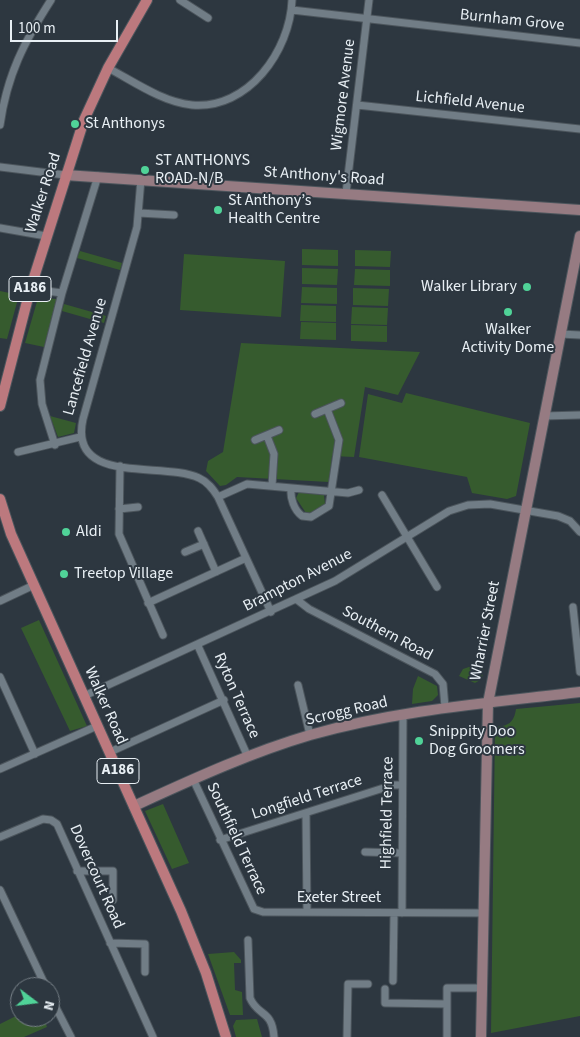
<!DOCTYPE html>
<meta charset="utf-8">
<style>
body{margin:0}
#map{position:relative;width:580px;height:1037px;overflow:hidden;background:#2d3740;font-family:"Source Sans 3",sans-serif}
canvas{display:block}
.north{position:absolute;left:10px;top:977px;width:50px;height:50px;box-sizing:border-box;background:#2d3740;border:1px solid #788188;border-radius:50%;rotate:105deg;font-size:14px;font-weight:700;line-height:20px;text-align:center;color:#e8eff4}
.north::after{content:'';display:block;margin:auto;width:18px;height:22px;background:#50d398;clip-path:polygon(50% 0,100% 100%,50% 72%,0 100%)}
.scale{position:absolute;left:10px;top:20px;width:108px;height:22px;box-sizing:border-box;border:2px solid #e8eff4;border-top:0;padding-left:6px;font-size:15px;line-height:18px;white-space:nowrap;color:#e8eff4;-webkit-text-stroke:4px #2d3740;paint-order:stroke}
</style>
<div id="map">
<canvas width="580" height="1037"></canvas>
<div class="north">N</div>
<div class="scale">100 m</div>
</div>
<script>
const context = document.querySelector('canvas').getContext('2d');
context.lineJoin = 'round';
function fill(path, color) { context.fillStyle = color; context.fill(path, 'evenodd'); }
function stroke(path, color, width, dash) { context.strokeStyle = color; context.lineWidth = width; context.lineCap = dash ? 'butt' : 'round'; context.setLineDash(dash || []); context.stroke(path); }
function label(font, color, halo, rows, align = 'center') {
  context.font = font + ' "Source Sans 3",sans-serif'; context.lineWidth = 4; context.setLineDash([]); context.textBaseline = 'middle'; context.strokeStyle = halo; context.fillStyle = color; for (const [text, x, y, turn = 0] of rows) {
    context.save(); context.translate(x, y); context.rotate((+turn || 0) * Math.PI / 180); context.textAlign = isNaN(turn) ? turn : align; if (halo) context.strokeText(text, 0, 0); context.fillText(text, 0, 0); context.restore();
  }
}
fill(new Path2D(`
 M 302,249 L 338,250 L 338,266 L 302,265 Z
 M 355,250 L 391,251 L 390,267 L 355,266 Z
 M 80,251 L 122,263 L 120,270 L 77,258 Z
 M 184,254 L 285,261 L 281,317 L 180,310 Z
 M 302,268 L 338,269 L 337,285 L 302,284 Z
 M 355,269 L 390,270 L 390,286 L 354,285 Z
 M 302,287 L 337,288 L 337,304 L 301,303 Z
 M 353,288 L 389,289 L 388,306 L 353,305 Z
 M 0,291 L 19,295 L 7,339 L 0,338 Z
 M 38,298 L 57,299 L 44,347 L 25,343 Z
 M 64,304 L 106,316 L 104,323 L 62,311 Z
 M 301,305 L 336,306 L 336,322 L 300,321 Z
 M 352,307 L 388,308 L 387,325 L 351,324 Z
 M 301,322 L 336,323 L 336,340 L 300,339 Z
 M 351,325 L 387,326 L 387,342 L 351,341 Z
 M 241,343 L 420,352 L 398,395 L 365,387 L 354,457 L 332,456 L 329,482 L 237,477 L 226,485 L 220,486 L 206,471 L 208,461 L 223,452 Z
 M 406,393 L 530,423 L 516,496 L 507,499 L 472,493 L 467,477 L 359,457 L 368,394 L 402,403 Z
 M 50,416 L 76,423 L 74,433 L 58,437 Z
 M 299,492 L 324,495 L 325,504 L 313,513 L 306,513 L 296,498 Z
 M 39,620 L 87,726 L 70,731 L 21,628 Z
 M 477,653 L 485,656 L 482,679 L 475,683 L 459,676 L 463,669 L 475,665 Z
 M 418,676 L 437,686 L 438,695 L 432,701 L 412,704 L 413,689 Z
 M 580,703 L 580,1016 L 491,1033 L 495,727 C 508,726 514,723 516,709 Z
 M 163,804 L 189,863 L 172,869 L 145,811 Z
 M 234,952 L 241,960 L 241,963 L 234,963 L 235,990 L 242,992 L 243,1015 L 230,1015 L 208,954 Z
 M 20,1014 L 20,1017 L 43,1017 L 47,1027 L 24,1037 L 0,1037 L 0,1024 Z
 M 257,1019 L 262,1037 L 236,1037 L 233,1026 L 236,1020 Z`), '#365b2e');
const street = new Path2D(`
 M 180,0 L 208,18
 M 292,10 L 580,43
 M 108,68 C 133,81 162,102 192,105 C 248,110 290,51 292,0
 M 357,105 L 580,129
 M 0,125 C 7,75 24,42 51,0
 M 0,167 L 65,175
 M 141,179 L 137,227 L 83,419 C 68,486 163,461 199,478 C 208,482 213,489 218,497 L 271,612
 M 346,193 L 369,0
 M 139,213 L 174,215
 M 0,228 L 46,236
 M 39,290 L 62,293
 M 560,334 L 580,335
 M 315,414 L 341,403
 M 544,416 L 580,415
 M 267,436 L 274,454 L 272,486
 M 255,440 L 279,430
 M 55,445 L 42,404 L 40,380 L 62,293 L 98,176
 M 18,452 L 80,437
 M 120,466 L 119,534 L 163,635
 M 291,488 C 290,498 294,510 302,516 L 311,517 L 329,506 L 339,440 L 327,409
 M 382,495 L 437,587
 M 218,497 L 247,484 L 348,493 L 359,490
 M 119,509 L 138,507
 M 198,531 L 216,572
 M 185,552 L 204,544
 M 296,599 L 309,609 L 435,674 L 443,684 L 445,707
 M 0,601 L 34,585
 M 148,603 L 246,558
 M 573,607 L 580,672
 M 198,646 L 248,757
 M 0,677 L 35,754
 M 298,685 L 310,735
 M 84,696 L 335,581 L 449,511 L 468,505 L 490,504 L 558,516 L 570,521 L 580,532
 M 110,752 L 224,700
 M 0,769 L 97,726
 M 193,779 L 254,909 L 263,912 L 483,913
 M 306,813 L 307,912
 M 0,837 L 43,819 L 51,820 L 57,824 L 153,1037
 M 220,840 L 393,785 L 402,785
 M 365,852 L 401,853
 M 77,871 L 113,871 L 113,900
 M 0,890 L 46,987
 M 402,913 L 403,714
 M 248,940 L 250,998 C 258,1017 272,1009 274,1037
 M 110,943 L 145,944 L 145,972
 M 393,981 L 394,913
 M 385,989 L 385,1003 L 447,1004
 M 50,996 L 71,1037
 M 347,1037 L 348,984 L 368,984
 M 447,1037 L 447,988 L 482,988`);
const secondary = new Path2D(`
 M 65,175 L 580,210
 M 134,806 C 191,780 249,753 310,735 C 398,710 489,703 580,692
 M 481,1037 L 488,703 L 580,236`);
const primary = new Path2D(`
 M 0,406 L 30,290 L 84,120 L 108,68 L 147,0
 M 0,499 L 11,534 L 181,911 L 206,973 L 226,1037`);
stroke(street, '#4c555c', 9);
stroke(secondary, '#4c555c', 12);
stroke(primary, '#4c555c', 12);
stroke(street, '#717d86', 7);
stroke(secondary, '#967b82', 10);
stroke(primary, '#bc797e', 10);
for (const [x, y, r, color] of [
 [75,124,5,"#50d398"],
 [145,170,5,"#50d398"],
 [218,210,5,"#50d398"],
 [527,287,5,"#50d398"],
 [508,312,5,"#50d398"],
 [66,532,5,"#50d398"],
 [64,574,5,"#50d398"],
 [419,741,5,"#50d398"]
]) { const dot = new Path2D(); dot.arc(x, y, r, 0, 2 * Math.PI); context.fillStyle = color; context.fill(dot); stroke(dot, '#2d3740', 2); }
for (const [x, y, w] of [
 [30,289,42],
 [118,771,42]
]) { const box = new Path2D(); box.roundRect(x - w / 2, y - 12.5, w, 25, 4); context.fillStyle = '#2d3740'; context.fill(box); stroke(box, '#e8eff4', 1); }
label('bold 15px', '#e8eff4', null, [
 ["A186",30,289],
 ["A186",118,771]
]);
label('16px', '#e8eff4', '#2d3740', [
 ["Burnham Grove",512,21,6],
 ["Wigmore Avenue",344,95,-83],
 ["Lichfield Avenue",470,103,6],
 ["St Anthony's Road",324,177,4],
 ["Walker Road",44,193,-72],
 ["Lancefield Avenue",86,357,-74],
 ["Brampton Avenue",298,581,-27],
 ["Wharrier Street",486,631,-79],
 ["Southern Road",387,634,28],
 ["Ryton Terrace",236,696,66],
 ["Walker Road",105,706,66],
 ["Scrogg Road",347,712,-13],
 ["Longfield Terrace",307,798,-18],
 ["Highfield Terrace",388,813,-89],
 ["Southfield Terrace",236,839,65],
 ["Dovercourt Road",96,877,66],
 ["Exeter Street",339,898]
]);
label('16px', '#e8eff4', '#2d3740', [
 ["St Anthonys",85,124],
 ["ST ANTHONYS",155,161],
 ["ROAD-N/B",155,179],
 ["St Anthony’s",228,201],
 ["Health Centre",228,219],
 ["Walker Library",517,287,"right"],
 ["Walker",508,330,"center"],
 ["Activity Dome",508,348,"center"],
 ["Aldi",76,532],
 ["Treetop Village",74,574],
 ["Snippity Doo",429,732],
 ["Dog Groomers",429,750]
], 'left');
</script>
